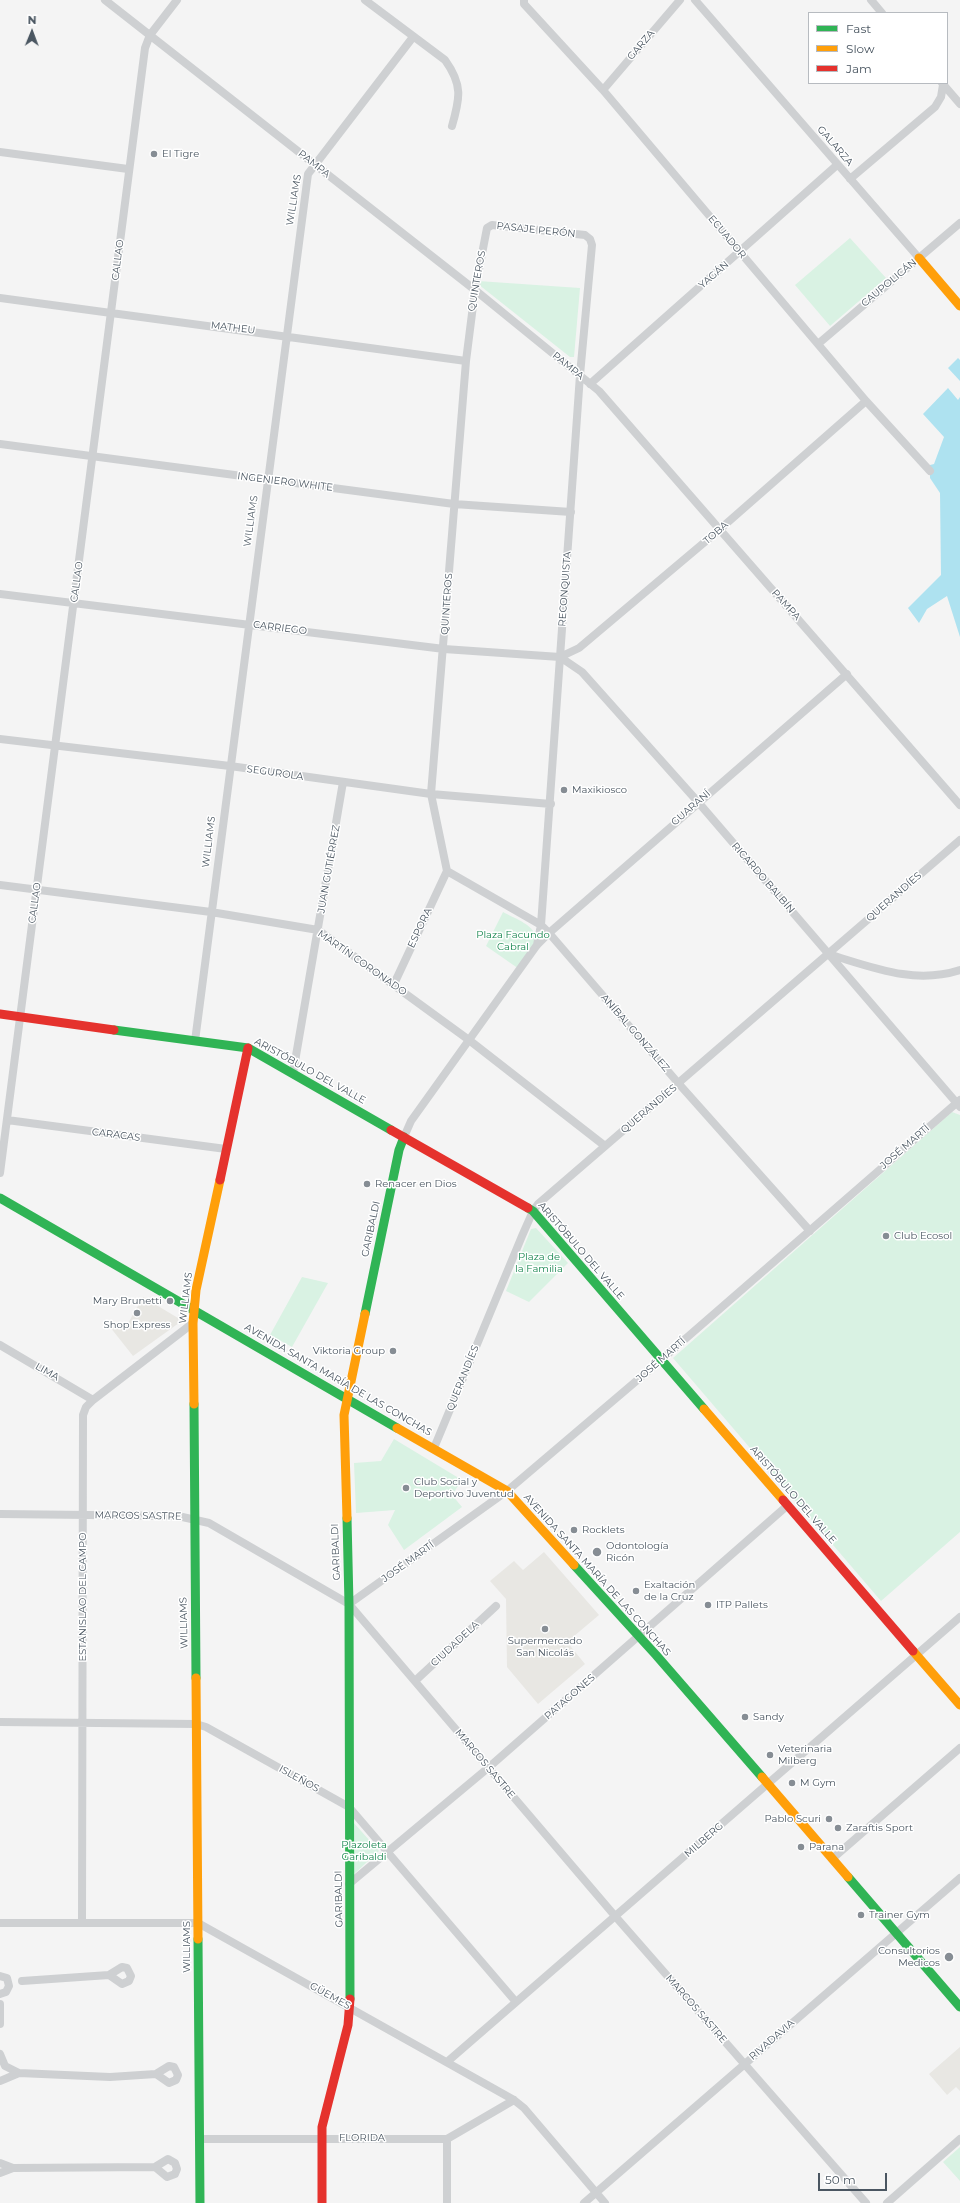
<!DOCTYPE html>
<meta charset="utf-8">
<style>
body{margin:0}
#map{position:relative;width:960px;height:2203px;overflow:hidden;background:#f4f4f4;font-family:Montserrat,sans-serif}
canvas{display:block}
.legend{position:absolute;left:808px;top:12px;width:140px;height:72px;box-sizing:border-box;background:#fff;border:1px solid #b7bbc0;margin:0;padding:5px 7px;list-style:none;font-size:12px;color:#4a5661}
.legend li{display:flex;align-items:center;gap:8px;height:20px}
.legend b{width:20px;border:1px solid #b7bbc0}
.north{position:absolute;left:12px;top:12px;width:40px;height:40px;-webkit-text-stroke:3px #fff;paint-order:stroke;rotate:1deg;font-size:11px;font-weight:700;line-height:16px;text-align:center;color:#4a5661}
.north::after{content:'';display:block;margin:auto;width:14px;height:18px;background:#4a5661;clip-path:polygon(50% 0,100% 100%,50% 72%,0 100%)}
.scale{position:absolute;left:818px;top:2173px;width:69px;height:18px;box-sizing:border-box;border:2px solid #4a5661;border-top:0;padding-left:5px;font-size:12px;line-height:14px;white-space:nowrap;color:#4a5661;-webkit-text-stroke:3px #fff;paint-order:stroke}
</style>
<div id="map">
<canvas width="960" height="2203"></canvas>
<ul class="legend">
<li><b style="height:5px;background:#30b455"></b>Fast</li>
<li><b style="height:5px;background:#ff9f0a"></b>Slow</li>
<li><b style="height:5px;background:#e5322d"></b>Jam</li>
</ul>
<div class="north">N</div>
<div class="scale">50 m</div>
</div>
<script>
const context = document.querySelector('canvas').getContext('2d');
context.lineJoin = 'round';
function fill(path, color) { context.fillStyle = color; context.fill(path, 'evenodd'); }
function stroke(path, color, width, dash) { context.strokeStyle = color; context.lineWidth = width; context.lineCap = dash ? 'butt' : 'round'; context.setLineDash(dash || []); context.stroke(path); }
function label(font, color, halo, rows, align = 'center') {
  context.font = font + ' Montserrat,sans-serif'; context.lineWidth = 3; context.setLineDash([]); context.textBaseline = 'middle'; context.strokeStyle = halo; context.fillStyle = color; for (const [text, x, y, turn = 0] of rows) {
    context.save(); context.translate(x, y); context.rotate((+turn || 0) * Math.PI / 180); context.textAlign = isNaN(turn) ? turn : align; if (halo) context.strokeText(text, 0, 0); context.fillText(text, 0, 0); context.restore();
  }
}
fill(new Path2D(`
 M 143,1297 L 178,1318 L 179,1323 L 133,1356 L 110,1327 L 127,1325 Z
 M 544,1552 L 599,1615 L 567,1642 L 585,1664 L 538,1704 L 507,1667 L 506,1599 L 490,1581 L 514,1561 L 523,1570 Z
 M 960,2047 L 960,2091 L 956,2087 L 947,2095 L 929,2074 Z`), '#e8e7e3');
fill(new Path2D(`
 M 850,238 L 886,278 L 830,326 L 795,285 Z
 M 478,281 L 580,288 L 574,357 L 570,357 L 478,284 Z
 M 503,912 C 515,919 537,925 536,941 L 519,969 L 486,946 Z
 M 952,1112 L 960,1115 L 960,1532 L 881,1601 L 673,1358 Z
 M 536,1228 L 568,1263 L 529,1302 L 506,1291 L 531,1229 Z
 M 302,1277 L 328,1283 L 292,1347 L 270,1335 Z
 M 394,1439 L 462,1480 L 452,1495 L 462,1507 L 404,1550 L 388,1525 L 395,1510 L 356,1513 L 354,1463 L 381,1461 Z
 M 353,1822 L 379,1851 L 354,1874 Z
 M 960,2147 L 960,2181 L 943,2162 Z`), '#d9f2e3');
fill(new Path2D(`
 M 958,358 L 960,360 L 960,381 L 948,368 Z
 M 948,388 L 958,400 L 960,397 L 960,637 L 947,596 L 927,609 L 919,623 L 908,608 L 941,575 L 940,493 L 930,478 L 930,465 L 934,464 L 944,437 L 923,414 Z`), '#aee2f0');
stroke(new Path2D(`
 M 105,0 L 475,290 L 599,391 L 960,805
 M 365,0 L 445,60 C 463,85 460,98 452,126
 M 524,0 L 524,4 L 603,90 L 866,401 L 930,471
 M 695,0 L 919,258
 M 871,0 L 882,13
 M 942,83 L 960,104
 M 603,90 L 680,0
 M 0,152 L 128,169
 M 850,179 L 935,107 L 941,97 L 943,85
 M 0,298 L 466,361
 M 818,344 L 960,223
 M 590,384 L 837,165
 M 0,444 L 454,504 L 571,512
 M 0,594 L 444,649 L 560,657 L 579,648 L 719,530 L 866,401
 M 560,657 L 582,672 L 698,802 L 960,1107
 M 0,739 L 230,766 L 431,794 L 551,804
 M 0,885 L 211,912 L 318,930 L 469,1040 L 605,1146
 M 537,945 L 541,925 L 580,375 L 592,245 L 590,239 L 585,235 L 492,225 L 487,228 L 475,290 L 466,361 L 431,794 L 447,871 L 541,925 L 549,933 L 679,1084 L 810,1231
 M 828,954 C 872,967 914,985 960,970
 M 394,984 L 447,871
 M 195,1041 L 308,174 L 413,37
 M 293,1073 L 343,782
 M 7,1120 L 226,1149
 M 404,1137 L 411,1121 L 537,945 L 549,933 L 847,674
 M 0,1173 L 145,48 L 150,35 L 177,0
 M 0,1345 L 93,1400
 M 434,1448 L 522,1236 L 533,1211 L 538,1204 L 960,840
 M 0,1514 L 178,1516 L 209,1523 L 349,1604 L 615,1916 L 866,2203
 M 349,1604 L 507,1491 L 661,1360 L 960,1100
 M 415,1681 L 496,1606
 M 0,1722 L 196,1724 L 206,1727 L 349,1807 L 516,2002
 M 832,1859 L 960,1748
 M 349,1884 L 488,1768 L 788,1505
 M 0,1923 L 198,1923 L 514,2100 L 524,2108 L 605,2203
 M 82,1923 L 83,1415 L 86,1407 L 93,1400 L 193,1323
 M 0,1976 L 7,1978 L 9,1986 L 6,1992 L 0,1994
 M 22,1981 L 109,1975 L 122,1967 L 127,1968 L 131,1976 L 129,1981 L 122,1984 L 109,1975
 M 0,2024 L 0,2004
 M 0,2054 L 5,2066 L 19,2073 L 0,2081
 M 447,2062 L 960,1617
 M 19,2073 L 110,2077 L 156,2074 L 169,2066 L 174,2067 L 178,2075 L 176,2080 L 169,2083 L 156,2074
 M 199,2139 L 447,2139 L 514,2100
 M 447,2139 L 447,2203
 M 0,2163 L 13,2168 L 0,2173
 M 13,2168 L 155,2167 L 168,2159 L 175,2163 L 177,2169 L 175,2174 L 167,2177 L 155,2167
 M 584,2203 L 960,1878
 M 887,2203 L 960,2139`), '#ced0d2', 8);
stroke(new Path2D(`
 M 114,1030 L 248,1048 L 391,1130
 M 0,1198 L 397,1428
 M 528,1208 L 533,1211 L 704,1409
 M 365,1314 L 399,1150 L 404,1137
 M 194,1404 L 196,1678
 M 347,1518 L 349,1604 L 350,1999
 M 574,1565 L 656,1655 L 762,1777
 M 848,1877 L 960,2007
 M 198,1939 L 200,2203`), '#30b455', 9);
stroke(new Path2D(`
 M 919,258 L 960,306
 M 194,1404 L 193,1323 L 196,1290 L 220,1180
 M 704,1409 L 783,1500
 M 397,1428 L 507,1491 L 574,1565
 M 347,1518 L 344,1415 L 365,1314
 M 913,1651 L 960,1705
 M 196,1678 L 198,1939
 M 762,1777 L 848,1877`), '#ff9f0a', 9);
stroke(new Path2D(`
 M 0,1014 L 114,1030
 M 391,1130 L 528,1208
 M 220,1180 L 248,1048
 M 783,1500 L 913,1651
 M 322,2203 L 322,2127 L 348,2025 L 350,1999`), '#e5322d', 9);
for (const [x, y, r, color] of [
 [154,154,4,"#868d94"],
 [564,790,4,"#868d94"],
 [367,1184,4,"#868d94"],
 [886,1236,4,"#868d94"],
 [170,1301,4,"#868d94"],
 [137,1313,4,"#868d94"],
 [393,1351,4,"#868d94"],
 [406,1488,4,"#868d94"],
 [574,1530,4,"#868d94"],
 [597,1552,5,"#868d94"],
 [636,1591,4,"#868d94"],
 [708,1605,4,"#868d94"],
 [545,1629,4,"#868d94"],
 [745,1717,4,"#868d94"],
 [770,1755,4,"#868d94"],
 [792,1783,4,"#868d94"],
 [829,1819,4,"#868d94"],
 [838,1828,4,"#868d94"],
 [801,1847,4,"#868d94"],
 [861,1915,4,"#868d94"],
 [949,1957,5,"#868d94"]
]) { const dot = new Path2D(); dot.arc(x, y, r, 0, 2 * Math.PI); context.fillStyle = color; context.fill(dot); stroke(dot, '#fff', 1.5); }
label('10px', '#4a5661', '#fff', [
 ["GARZA",641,45,-50],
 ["GALARZA",835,146,49],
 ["PAMPA",314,164,38],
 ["WILLIAMS",294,200,-81],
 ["PASAJE PERÓN",536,230,6],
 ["ECUADOR",727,237,50],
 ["CALLAO",118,260,-83],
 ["YAGÁN",714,275,-41],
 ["QUINTEROS",477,281,-80],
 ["CAUPOLICÁN",889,283,-40],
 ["MATHEU",233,328,7],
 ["PAMPA",568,366,39],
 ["INGENIERO WHITE",285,482,7],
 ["WILLIAMS",251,521,-82],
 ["TOBA",716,533,-41],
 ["CALLAO",77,582,-82],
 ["RECONQUISTA",565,589,-86],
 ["QUINTEROS",447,604,-86],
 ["PAMPA",786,605,48],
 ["CARRIEGO",280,628,7],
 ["SEGUROLA",275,773,8],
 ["GUARANÍ",691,808,-41],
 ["WILLIAMS",209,842,-83],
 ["JUAN GUTIÉRREZ",329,869,-80],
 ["RICARDO BALBÍN",763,878,49],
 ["QUERANDÍES",894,897,-41],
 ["CALLAO",35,903,-82],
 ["ESPORA",420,928,-65],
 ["MARTÍN CORONADO",362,963,35],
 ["ANÍBAL GONZÁLEZ",635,1033,49],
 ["ARISTÓBULO DEL VALLE",310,1071,29],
 ["QUERANDÍES",649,1109,-40],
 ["CARACAS",116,1135,7],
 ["JOSÉ MARTÍ",905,1147,-41],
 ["GARIBALDI",371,1229,-78],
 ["ARISTÓBULO DEL VALLE",581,1251,49],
 ["WILLIAMS",186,1298,-83],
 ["JOSÉ MARTÍ",661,1360,-41],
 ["LIMA",47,1372,30],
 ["QUERANDÍES",463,1378,-68],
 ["AVENIDA SANTA MARÍA DE LAS CONCHAS",338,1380,30],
 ["ARISTÓBULO DEL VALLE",793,1495,49],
 ["MARCOS SASTRE",138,1516,1],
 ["GARIBALDI",336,1552,-92],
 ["JOSÉ MARTÍ",408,1562,-36],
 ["AVENIDA SANTA MARÍA DE LAS CONCHAS",597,1575,48],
 ["ESTANISLAO DEL CAMPO",83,1597,-90],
 ["WILLIAMS",184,1623,-91],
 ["CIUDADELA",455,1644,-43],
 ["PATAGONES",570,1697,-41],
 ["MARCOS SASTRE",485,1764,50],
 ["ISLEÑOS",299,1779,29],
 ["MILBERG",704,1840,-41],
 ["GARIBALDI",339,1899,-91],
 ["WILLIAMS",187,1947,-90],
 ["GÜEMES",330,1996,29],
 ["MARCOS SASTRE",696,2009,49],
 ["RIVADAVIA",772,2040,-41],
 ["FLORIDA",362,2138]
]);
label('10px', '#4a5661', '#fff', [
 ["El Tigre",162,154],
 ["Maxikiosco",572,790],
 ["Renacer en Dios",375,1184],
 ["Club Ecosol",894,1236],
 ["Mary Brunetti",162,1301,"right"],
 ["Shop Express",137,1325,"center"],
 ["Viktoria Group",385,1351,"right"],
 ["Club Social y",414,1482],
 ["Deportivo Juventud",414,1494],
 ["Rocklets",582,1530],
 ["Odontología",606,1546],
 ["Ricón",606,1558],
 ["Exaltación",644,1585],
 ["de la Cruz",644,1597],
 ["ITP Pallets",716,1605],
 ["Supermercado",545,1641,"center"],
 ["San Nicolás",545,1653,"center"],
 ["Sandy",753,1717],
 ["Veterinaria",778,1749],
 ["Milberg",778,1761],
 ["M Gym",800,1783],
 ["Pablo Scuri",821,1819,"right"],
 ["Zaraftis Sport",846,1828],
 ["Parana",809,1847],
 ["Trainer Gym",869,1915],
 ["Consultorios",940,1951,"right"],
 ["Medicos",940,1963,"right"]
], 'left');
label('10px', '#17864f', '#fff', [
 ["Plaza Facundo",513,935],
 ["Cabral",513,947],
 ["Plaza de",539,1257],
 ["la Familia",539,1269],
 ["Plazoleta",364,1845],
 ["Garibaldi",364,1857]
]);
</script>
